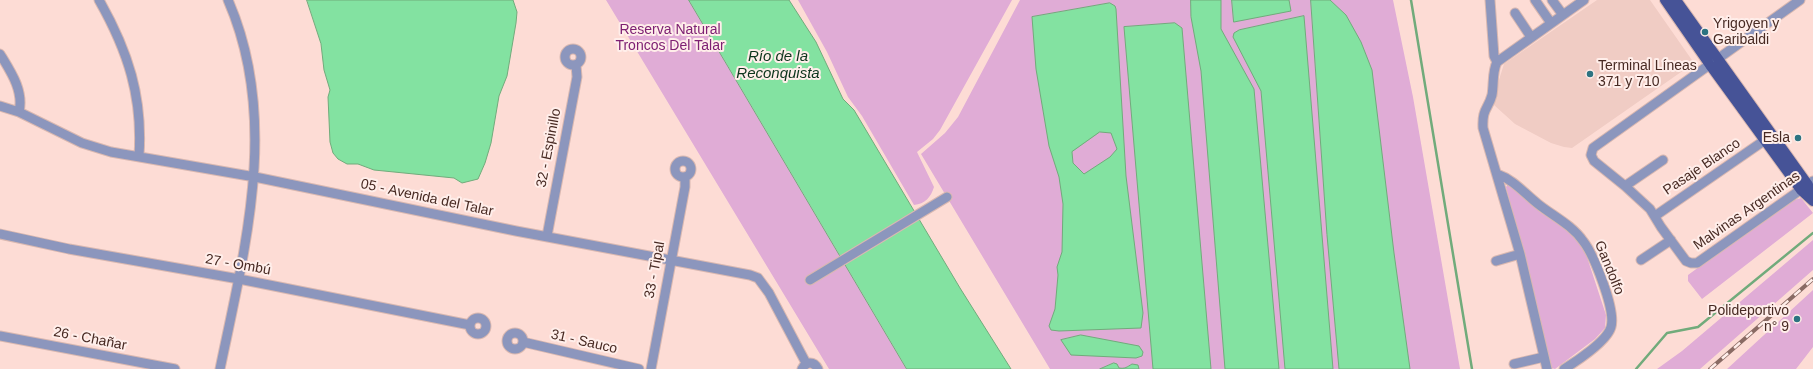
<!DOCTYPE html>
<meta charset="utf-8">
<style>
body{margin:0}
canvas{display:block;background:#fddcd5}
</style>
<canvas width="1813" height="369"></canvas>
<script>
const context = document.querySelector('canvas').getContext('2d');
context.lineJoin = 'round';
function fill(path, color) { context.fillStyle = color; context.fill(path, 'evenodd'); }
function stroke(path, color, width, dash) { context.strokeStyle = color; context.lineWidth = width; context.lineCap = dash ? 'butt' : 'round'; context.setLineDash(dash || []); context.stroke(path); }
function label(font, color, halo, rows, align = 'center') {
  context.font = font + ' Arial,sans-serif'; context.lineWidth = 4; context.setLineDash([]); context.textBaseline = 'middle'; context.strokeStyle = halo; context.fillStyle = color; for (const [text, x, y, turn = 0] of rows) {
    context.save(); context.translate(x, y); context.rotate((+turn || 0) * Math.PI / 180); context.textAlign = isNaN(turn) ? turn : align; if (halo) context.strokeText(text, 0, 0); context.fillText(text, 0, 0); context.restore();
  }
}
fill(new Path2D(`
 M 1597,0 L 1650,0 L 1694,63 L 1572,148 L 1564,147 L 1551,143 L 1515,124 L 1494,105 L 1498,83 L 1504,64 Z`), '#f0ccc4');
fill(new Path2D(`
 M 606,0 L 689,0 L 907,369 L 829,369 Z
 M 798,0 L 1012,0 L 940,130 L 933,139 L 917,152 L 934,187 C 931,197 925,204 914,205 L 862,116 L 848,97 L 827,52 Z
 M 1020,0 L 1393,0 L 1413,97 L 1460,369 L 1050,369 L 921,154 L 945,133 L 958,117 Z
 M 1508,184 L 1540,212 L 1573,234 L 1586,254 L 1606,315 L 1605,328 L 1595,339 L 1555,369 L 1551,368 L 1506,187 Z
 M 1801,198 L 1813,213 L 1702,299 L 1688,281 L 1688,275 L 1788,202 Z
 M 1813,240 L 1813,270 L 1700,369 L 1657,369 L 1682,351 Z
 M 1813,290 L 1813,347 L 1796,369 L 1727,369 Z`), '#e0acd6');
const water = new Path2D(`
 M 307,0 L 513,0 L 517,12 L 516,23 L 507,76 L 499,96 L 491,143 L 485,163 L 478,179 L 462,183 L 454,178 L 374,170 L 358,164 L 347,164 L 338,159 L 333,153 L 330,142 L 328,97 L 330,90 L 324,70 L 321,44 Z
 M 689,0 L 789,0 L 816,42 L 843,99 L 854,110 L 960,288 L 1011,369 L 907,369 Z
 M 1191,0 L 1221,0 L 1221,29 L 1254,89 L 1279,369 L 1225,369 L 1201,71 L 1191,17 Z
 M 1232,0 L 1289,0 L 1291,11 L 1234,22 Z
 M 1311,0 L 1330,0 L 1346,15 L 1361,42 L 1372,70 L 1394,253 L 1410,369 L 1339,369 L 1327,235 Z
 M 1110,3 L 1115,6 L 1116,9 L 1126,176 L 1143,313 L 1141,328 L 1059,331 L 1051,330 L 1049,326 L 1055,309 L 1058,275 L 1057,267 L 1062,252 L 1063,204 L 1059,177 L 1049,146 L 1036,69 L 1032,17 ZM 1100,132 L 1111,133 L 1117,149 L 1110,157 L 1084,174 L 1073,163 L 1072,152 Z
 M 1304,16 L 1333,369 L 1285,369 L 1261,91 L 1233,37 L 1234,33 L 1239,30 Z
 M 1175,23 L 1182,28 L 1211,369 L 1153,369 L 1124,27 Z
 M 1081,335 L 1139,346 L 1143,352 L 1142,356 L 1136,358 L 1071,355 L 1061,340 Z
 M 1114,363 L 1117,364 L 1119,368 C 1125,369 1127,367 1132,364 L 1138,365 L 1139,369 L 1100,369 Z`);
fill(water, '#83e2a1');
stroke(water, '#71ab7b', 1);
stroke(new Path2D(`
 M 1411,0 L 1472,369
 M 1636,369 L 1667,333 L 1698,327 L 1813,233`), '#71ab7b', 2.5);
const street = new Path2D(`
 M 99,0 C 128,51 143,97 139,156
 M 1490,0 L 1494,56 L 1497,62
 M 1535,0 L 1551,23
 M 1552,0 L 1563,15
 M 1800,0 L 1593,148 L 1591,155 L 1594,161 L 1625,186 L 1650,209 L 1661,227 L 1686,261 L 1691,263 L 1697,263 L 1813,181
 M 1515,13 L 1531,37
 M565 57a8 8 0 1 1 16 0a8 8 0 1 1-16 0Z
 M 0,54 C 11,72 24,91 19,112
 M 0,106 L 19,112 L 82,143 L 111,152 L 255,177 L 516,231 L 750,275 L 758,278 L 769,293 L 806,363
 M675 169a8 8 0 1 1 16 0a8 8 0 1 1-16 0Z
 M 1497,174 C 1514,180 1524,193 1538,204 C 1553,216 1572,225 1583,241 C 1594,255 1616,310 1611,327 C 1607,341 1577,361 1564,369
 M 1625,186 L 1663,160
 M 1655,216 L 1765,140
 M 0,234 L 69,249 L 239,279 L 470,325
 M 547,236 L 577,77 L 576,65
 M 1641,260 L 1671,240
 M 1496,261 L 1520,254
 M 810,280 L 947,197
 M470 326a8 8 0 1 1 16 0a8 8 0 1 1-16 0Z
 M507 341a8 8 0 1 1 16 0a8 8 0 1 1-16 0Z
 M 0,336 L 175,369
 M 523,342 L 639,369
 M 1514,364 L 1544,357
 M 220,369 C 245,248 280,119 228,0
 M 651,369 L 685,187 L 685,177
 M 802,369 C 806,361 814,361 818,369
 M 1547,369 L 1520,254 L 1483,128 C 1482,108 1488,110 1492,95 C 1494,84 1492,72 1497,62 L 1584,0`);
const primary = new Path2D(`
 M 1665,0 L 1710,65 L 1801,190 L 1813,201
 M 1676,0 L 1808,185 L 1813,196`);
stroke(street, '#d9b8b1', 11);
stroke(primary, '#d9b8b1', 12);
stroke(street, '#8c96bd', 9);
stroke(primary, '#465397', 10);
const rail = new Path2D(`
 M 1710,369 L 1813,279`);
stroke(rail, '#8a6b64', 4);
stroke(rail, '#ffeeea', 2.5, [8]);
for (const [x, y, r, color] of [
 [1705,32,4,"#2d7381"],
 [1590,74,4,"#2d7381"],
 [1798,138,4,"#2d7381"],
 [1797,319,4,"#2d7381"]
]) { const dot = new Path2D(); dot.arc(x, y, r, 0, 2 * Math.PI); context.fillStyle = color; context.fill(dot); stroke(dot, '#ffeeea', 1.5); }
label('14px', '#482a23', '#ffeeea', [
 ["Yrigoyen y",1713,24],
 ["Garibaldi",1713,40],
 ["Terminal Líneas",1598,66],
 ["371 y 710",1598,82],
 ["Esla",1790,138,"right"],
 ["Polideportivo",1789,311,"right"],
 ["n° 9",1789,327,"right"]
], 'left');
label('14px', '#7e2073', '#ffeeea', [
 ["Reserva Natural",670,30],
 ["Troncos Del Talar",670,46]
]);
label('14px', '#482a23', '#ffeeea', [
 ["32 - Espinillo",549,148,-79],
 ["Pasaje Blanco",1702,167,-34],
 ["05 - Avenida del Talar",427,198,12],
 ["Malvinas Argentinas",1747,211,-35],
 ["27 - Ombú",238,265,10],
 ["Gandolfo",1609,268,68],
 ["33 - Tipal",655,270,-79],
 ["26 - Chañar",90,339,11],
 ["31 - Sauco",584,342,13]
]);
label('italic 15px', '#0c351c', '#ffeeea', [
 ["Río de la",778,57],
 ["Reconquista",778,74]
]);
</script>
